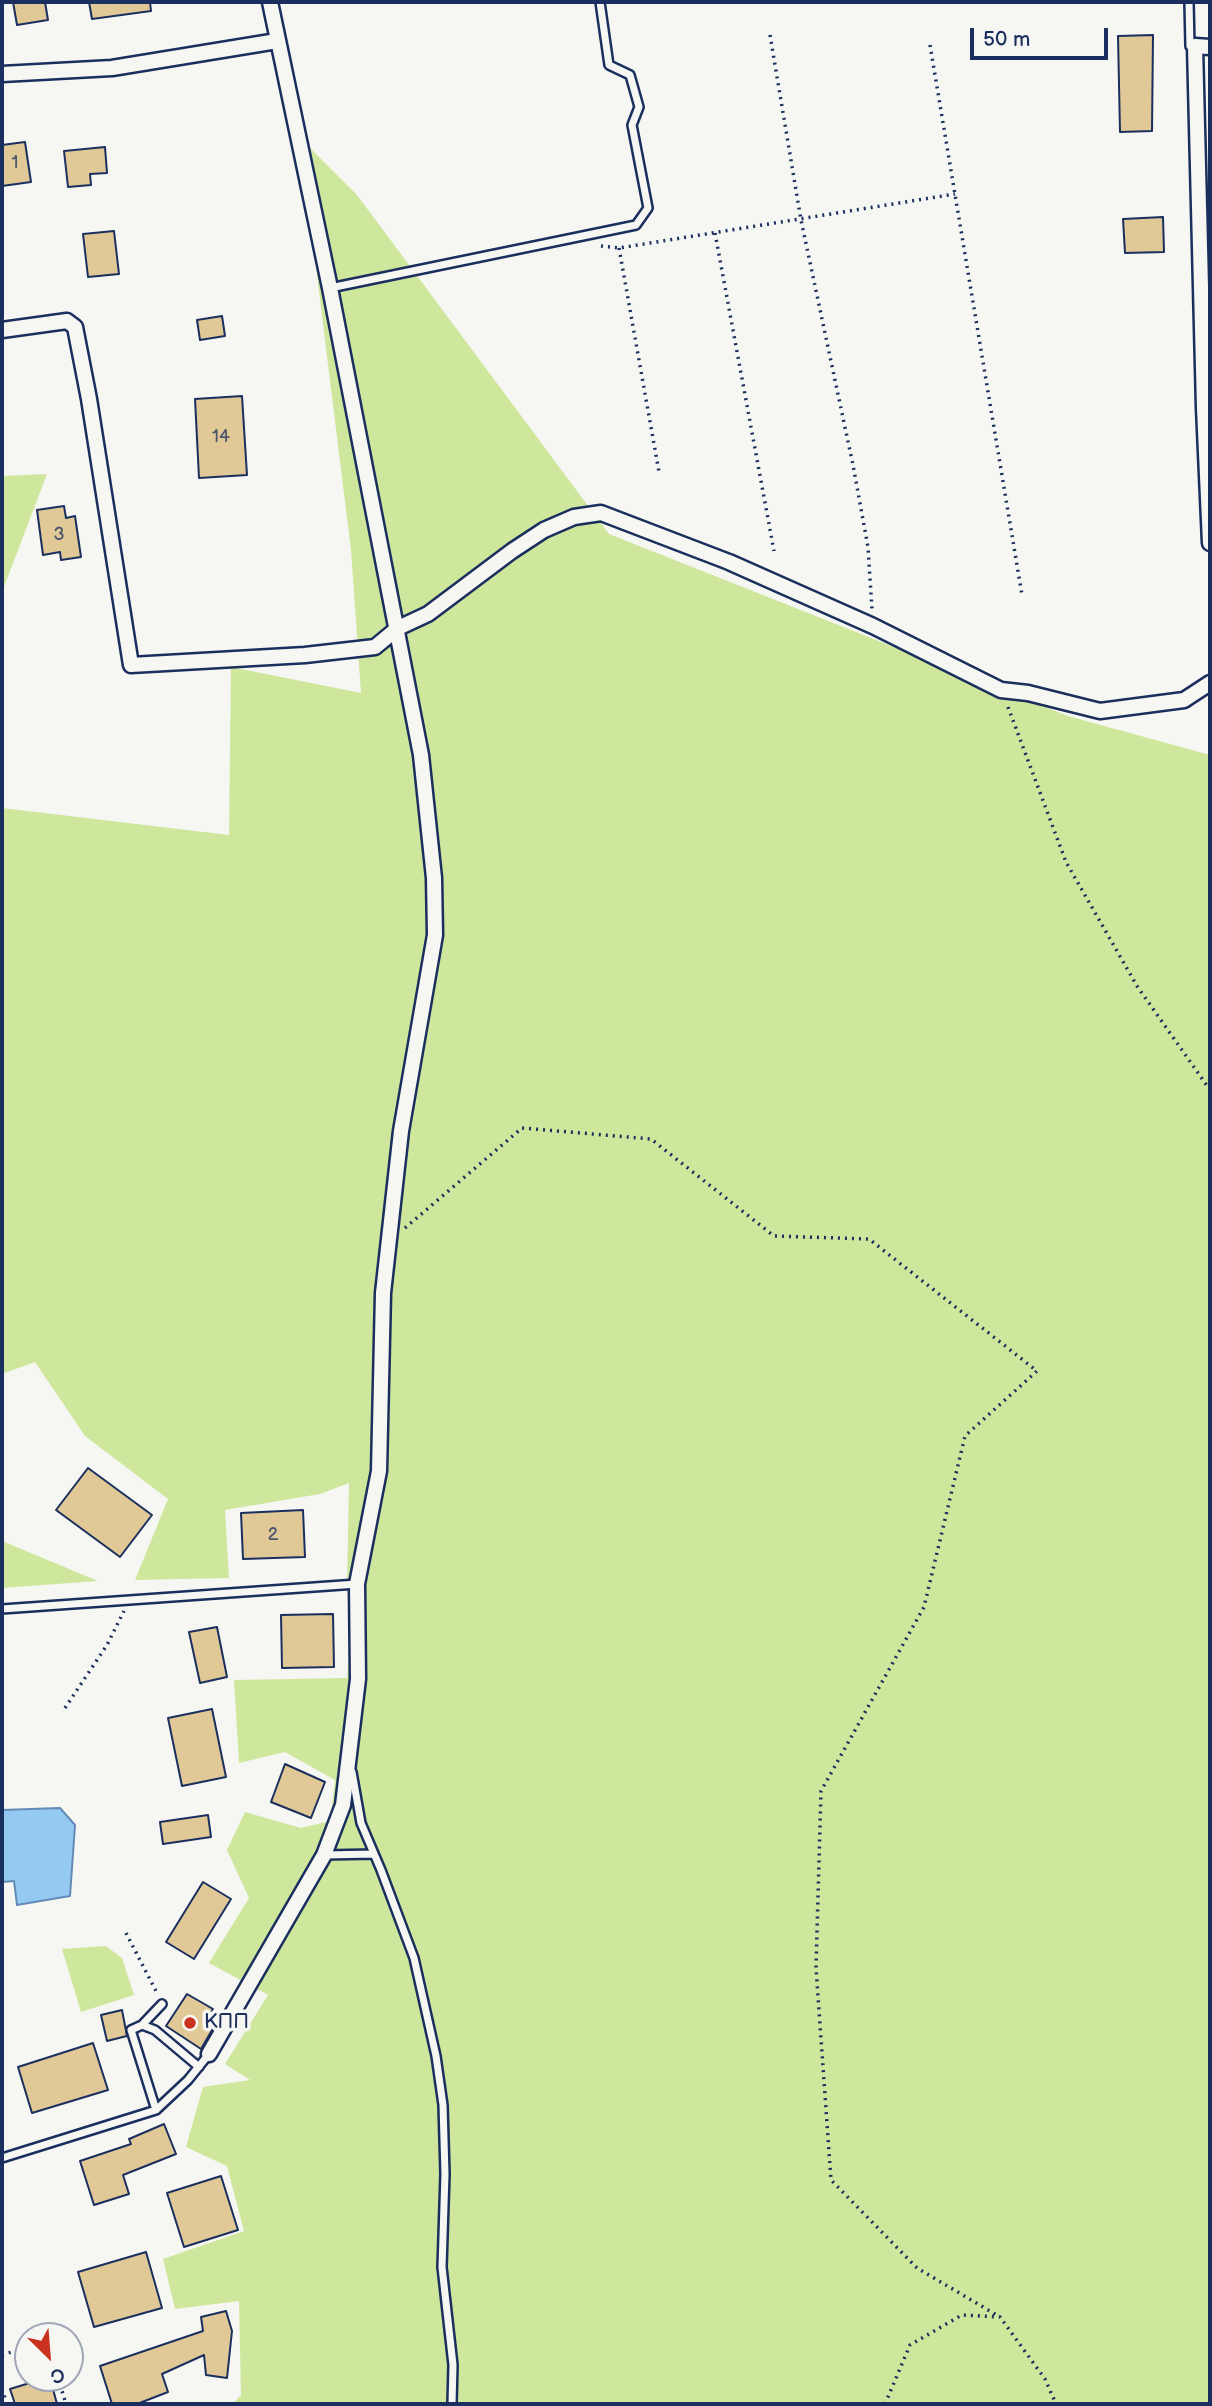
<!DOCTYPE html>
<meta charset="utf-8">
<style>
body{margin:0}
#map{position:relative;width:1212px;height:2406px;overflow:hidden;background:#f6f6f2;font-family:"Balsamiq Sans",sans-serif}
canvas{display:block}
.frame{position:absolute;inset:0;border:4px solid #1b2f5e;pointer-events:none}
.north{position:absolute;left:14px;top:2322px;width:70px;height:70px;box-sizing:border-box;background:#f6f6f2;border:2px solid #9ea6b7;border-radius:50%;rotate:155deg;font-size:19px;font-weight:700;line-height:28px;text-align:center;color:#1b2f5e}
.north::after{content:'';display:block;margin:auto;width:24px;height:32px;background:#c8321e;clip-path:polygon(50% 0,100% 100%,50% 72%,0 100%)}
.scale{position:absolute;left:970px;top:28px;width:138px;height:32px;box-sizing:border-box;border:4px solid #1b2f5e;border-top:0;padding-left:9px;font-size:21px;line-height:24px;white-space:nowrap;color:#1b2f5e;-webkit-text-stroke:5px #f6f6f2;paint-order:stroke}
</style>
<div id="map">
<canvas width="1212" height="2406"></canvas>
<div class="frame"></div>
<div class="north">С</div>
<div class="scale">50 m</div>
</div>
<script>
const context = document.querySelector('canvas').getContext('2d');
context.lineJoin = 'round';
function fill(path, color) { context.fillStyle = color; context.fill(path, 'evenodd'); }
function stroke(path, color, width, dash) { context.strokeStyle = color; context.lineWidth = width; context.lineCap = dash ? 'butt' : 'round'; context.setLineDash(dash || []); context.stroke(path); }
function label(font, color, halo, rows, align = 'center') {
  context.font = font + ' "Balsamiq Sans",sans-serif'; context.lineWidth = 7; context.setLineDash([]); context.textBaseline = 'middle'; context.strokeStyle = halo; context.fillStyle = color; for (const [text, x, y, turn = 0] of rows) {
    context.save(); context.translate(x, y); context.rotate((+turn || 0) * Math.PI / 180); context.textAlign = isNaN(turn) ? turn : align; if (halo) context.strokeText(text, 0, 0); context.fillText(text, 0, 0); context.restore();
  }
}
fill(new Path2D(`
 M 300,138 L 357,195 L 609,534 L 1068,716 L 1210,755 L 1210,2404 L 233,2404 L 241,2395 L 239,2301 L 175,2309 L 163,2259 L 244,2231 L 227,2166 L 186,2147 L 203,2087 L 250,2080 L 225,2064 L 268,1995 L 209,1963 L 249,1898 L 227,1850 L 245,1812 L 301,1828 L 330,1821 L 335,1780 L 285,1752 L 239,1763 L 234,1680 L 347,1678 L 350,1637 L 347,1585 L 349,1483 L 320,1494 L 225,1510 L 229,1578 L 135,1580 L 168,1499 L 85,1436 L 35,1362 L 2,1374 L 2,808 L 229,835 L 231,667 L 361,693 L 351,550 Z
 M 47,474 L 2,592 L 2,476 Z
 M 2,1541 L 98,1581 L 2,1588 Z
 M 106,1946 L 122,1958 L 134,1995 L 81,2012 L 62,1949 Z`), '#cee79c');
const water = new Path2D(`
 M 60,1808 L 75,1825 L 70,1896 L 17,1905 L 14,1881 L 2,1882 L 2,1810 Z`);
fill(water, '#94c9f1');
stroke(water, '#648bb6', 2);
const building = new Path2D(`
 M 13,2 L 45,2 L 48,20 L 17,25 Z
 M 89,2 L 150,2 L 151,11 L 92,19 Z
 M 1153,35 L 1152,131 L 1120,132 L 1118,36 Z
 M 25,142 L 31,182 L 2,186 L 2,145 Z
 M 105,147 L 107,173 L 90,174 L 91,185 L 68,187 L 64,151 Z
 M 1163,217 L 1164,252 L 1125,253 L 1123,219 Z
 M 114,231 L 119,274 L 88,277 L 83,234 Z
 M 222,316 L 225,336 L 200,340 L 197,320 Z
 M 242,396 L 247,475 L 199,478 L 195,399 Z
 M 64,506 L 66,518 L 75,516 L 81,557 L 61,560 L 60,552 L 43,555 L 37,510 Z
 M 88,1468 L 152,1515 L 120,1557 L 56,1510 Z
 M 303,1510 L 305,1557 L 243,1559 L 241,1513 Z
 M 333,1614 L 334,1667 L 282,1668 L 281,1615 Z
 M 217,1627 L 227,1677 L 200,1683 L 189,1632 Z
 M 212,1709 L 226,1777 L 182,1786 L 168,1718 Z
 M 285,1764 L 325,1782 L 311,1818 L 271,1802 Z
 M 208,1815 L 211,1837 L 163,1844 L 160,1822 Z
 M 203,1882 L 231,1899 L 194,1959 L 166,1942 Z
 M 187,1994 L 213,2009 L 207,2020 L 215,2025 L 201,2049 L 166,2026 Z
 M 122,2010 L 127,2036 L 107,2041 L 101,2015 Z
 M 93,2043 L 108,2090 L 32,2113 L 18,2067 Z
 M 164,2124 L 176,2154 L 123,2175 L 129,2194 L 94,2205 L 80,2161 L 131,2144 L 129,2139 Z
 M 221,2176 L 238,2230 L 184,2247 L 167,2193 Z
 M 146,2252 L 162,2308 L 94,2327 L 78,2272 Z
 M 226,2311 L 232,2331 L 227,2378 L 206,2375 L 204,2355 L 162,2374 L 168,2392 L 137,2404 L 112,2404 L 100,2366 L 203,2331 L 201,2317 Z
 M 46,2378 L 50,2378 L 57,2404 L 15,2404 L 10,2389 Z`);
fill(building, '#e0c897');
stroke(building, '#1b2f5e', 2);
const lane = new Path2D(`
 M 1189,2 L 1190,46 L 1195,46
 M 330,288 L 636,225 L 648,208 L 632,125 L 639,107 L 630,75 L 609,65 L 600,2
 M 2,1609 L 357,1584
 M 352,1772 L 361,1823 L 381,1870 L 414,1958 L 436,2056 L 443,2105 L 445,2174 L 442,2267 L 453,2365 L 452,2404
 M 324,1855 L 374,1854
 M 142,2025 L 155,2030 L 199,2067
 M 156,2110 L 131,2030 L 142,2025 L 162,2004
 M 2,2158 L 156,2110 L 188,2080 L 209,2054`);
const street = new Path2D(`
 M 1210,47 L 1195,46 L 1204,408 L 1210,543
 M 2,74 L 112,68 L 277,41
 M 2,330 L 67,321 L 75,327 L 89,399 L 131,665 L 305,655 L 375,647 L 398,628 L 428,614 L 512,551 L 544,530 L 574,517 L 601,513 L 729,562 L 873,626 L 1001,690 L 1028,693 L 1100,711 L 1184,700 L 1210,683
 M 209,2054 L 324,1855 L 343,1805 L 358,1679 L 357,1584 L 379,1471 L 383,1293 L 401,1131 L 435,935 L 434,878 L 421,755 L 330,288 L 270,2`);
stroke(lane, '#1b2f5e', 12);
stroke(street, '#1b2f5e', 19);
stroke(new Path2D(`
 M 770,35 L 801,220 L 853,465 L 868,547 L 872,610
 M 930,45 L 1022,595
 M 715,233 L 774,551
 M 601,246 L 619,248 L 955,194
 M 619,248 L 659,472
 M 1008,707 L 1066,862 L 1137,986 L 1210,1090
 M 405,1228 L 522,1128 L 651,1139 L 774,1236 L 869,1239 L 1037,1371 L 965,1436 L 924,1607 L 821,1791 L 816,1968 L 831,2180 L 917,2268 L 1000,2317
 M 65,1708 L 107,1645 L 124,1611
 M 126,1933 L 157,1993
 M 2,2355 L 28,2347
 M 58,2378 L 66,2404
 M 2,2389 L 7,2404
 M 885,2404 L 910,2345 L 962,2315 L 1000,2317 L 1045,2379 L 1056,2404`), '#1b2f5e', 3.5, [2, 5]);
stroke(lane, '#f6f6f2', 7);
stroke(street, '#f6f6f2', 14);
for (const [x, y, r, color] of [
 [190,2023,7,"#c8321e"]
]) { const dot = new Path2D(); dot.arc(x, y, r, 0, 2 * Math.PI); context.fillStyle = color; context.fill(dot); stroke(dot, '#f6f6f2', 2.5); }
label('18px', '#4c556c', null, [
 ["1",15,163],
 ["14",221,437],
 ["3",59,535],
 ["2",273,1535]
]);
label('21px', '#1b2f5e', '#f6f6f2', [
 ["КПП",204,2023]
], 'left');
</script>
